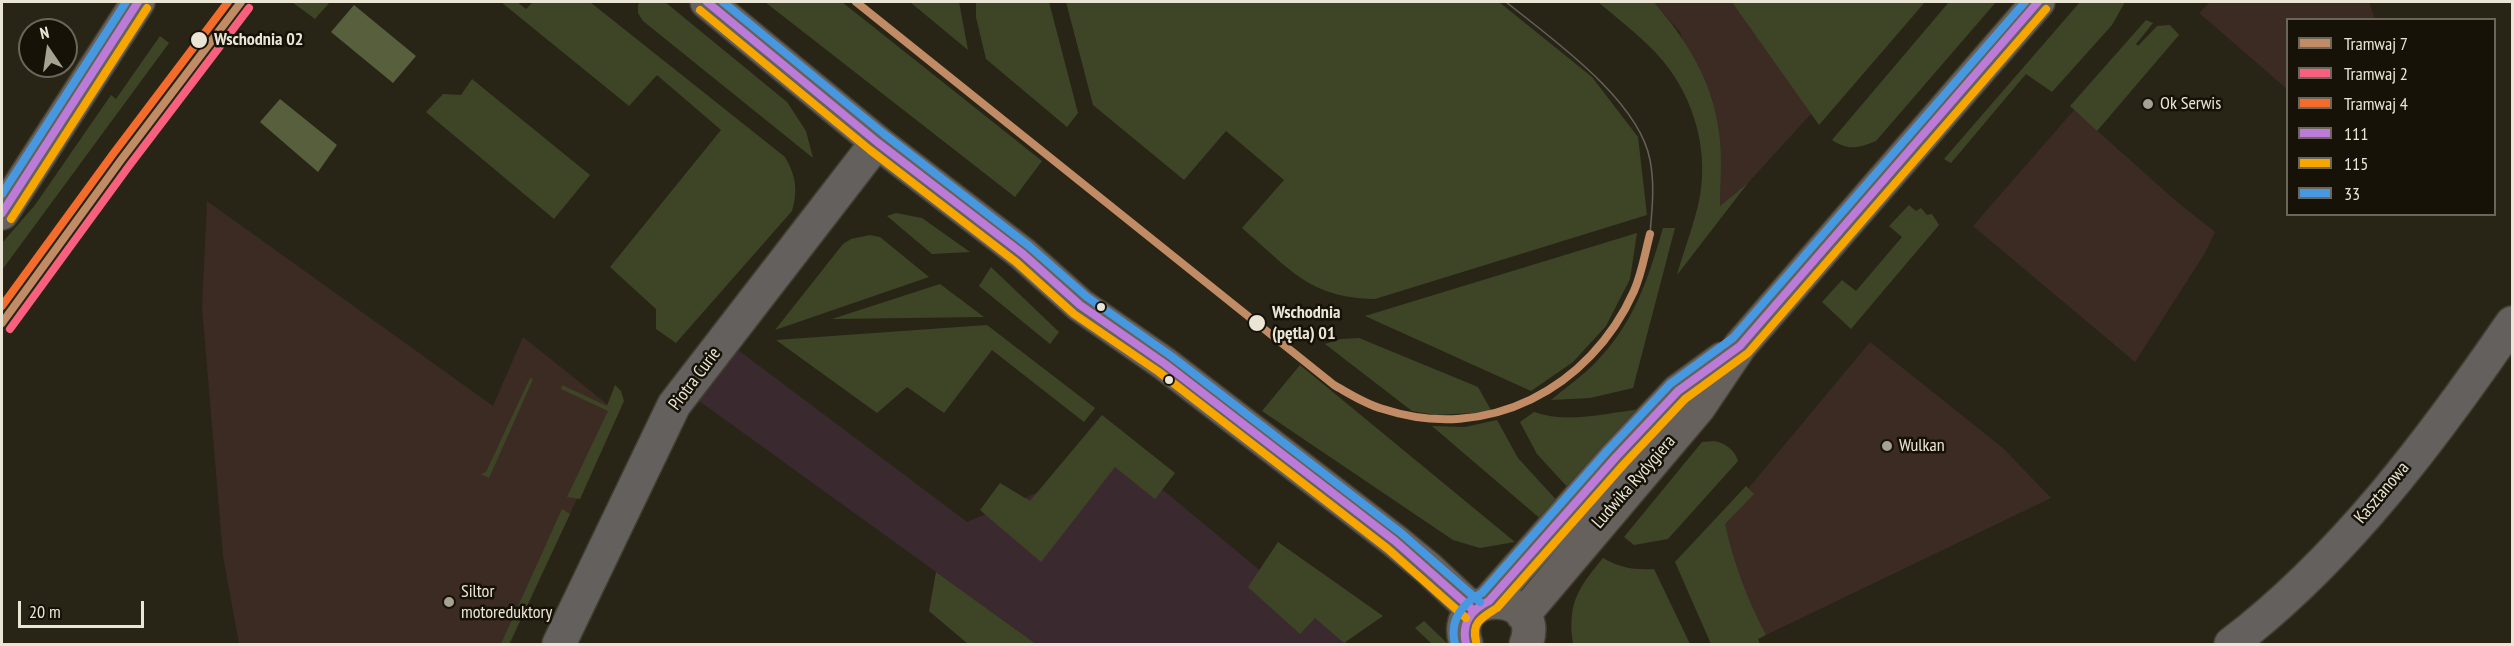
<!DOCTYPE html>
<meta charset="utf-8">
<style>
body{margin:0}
#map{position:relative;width:2514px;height:646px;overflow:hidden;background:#292516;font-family:"PT Sans Narrow",sans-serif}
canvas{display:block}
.frame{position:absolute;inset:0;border:3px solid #eae5d5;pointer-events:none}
.legend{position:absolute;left:2286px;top:18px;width:210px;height:198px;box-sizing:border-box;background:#161207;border:2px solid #6b6659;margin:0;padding:8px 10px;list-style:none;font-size:18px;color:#eae5d5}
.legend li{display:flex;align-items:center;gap:12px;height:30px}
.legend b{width:30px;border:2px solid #6b6659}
.north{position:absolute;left:18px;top:18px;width:60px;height:60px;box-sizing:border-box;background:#161207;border:2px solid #6b6659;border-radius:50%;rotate:347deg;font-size:16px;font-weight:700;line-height:24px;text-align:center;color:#eae5d5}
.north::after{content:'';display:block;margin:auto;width:21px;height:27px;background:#a6a292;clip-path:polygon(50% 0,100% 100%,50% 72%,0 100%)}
.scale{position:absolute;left:18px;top:601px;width:126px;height:27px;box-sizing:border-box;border:3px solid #eae5d5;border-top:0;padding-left:8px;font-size:18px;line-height:21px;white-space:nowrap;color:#eae5d5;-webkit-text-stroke:4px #161207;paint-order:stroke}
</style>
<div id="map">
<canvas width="2514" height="646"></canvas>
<div class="frame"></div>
<ul class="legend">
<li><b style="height:8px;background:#c18c65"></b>Tramwaj 7</li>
<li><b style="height:8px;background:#f8607d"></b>Tramwaj 2</li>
<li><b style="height:8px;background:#f36c2b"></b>Tramwaj 4</li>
<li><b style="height:8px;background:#bd7bd9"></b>111</li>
<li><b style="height:8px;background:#f7a600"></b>115</li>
<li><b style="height:8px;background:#4699e1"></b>33</li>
</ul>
<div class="north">N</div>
<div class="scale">20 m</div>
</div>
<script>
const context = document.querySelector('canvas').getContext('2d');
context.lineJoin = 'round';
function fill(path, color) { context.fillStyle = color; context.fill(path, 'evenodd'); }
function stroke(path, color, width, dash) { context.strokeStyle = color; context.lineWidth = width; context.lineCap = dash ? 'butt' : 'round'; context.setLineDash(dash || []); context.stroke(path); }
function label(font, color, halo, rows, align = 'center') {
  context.font = font + ' "PT Sans Narrow",sans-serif'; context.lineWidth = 5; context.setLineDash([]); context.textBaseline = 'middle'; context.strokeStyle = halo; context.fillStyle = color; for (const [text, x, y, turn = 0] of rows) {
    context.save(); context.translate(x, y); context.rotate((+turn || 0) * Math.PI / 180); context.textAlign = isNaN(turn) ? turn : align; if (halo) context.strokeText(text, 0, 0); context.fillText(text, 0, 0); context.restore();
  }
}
fill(new Path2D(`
 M 1654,2 L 1913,2 L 1748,183 L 1720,206 L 1720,142 L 1680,32 Z
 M 2210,2 L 2369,2 L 2375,19 L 2288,20 L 2287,89 L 2199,13 Z
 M 2074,110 L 2176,201 L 2215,232 L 2205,253 L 2135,362 L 1973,226 Z
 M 207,201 L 493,406 L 523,337 L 617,412 L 510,644 L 239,644 L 223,556 L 202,307 Z
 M 1870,342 L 2003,448 L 2051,498 L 1766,635 L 1707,538 Z`), '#3b2b23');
fill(new Path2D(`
 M 738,350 L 967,522 L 1123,457 L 1349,644 L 1036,644 L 695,398 Z`), '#3a2a30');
fill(new Path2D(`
 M 292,2 L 330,2 L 315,19 Z
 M 501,2 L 517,2 L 526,9 L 533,2 L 590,2 L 785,157 C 796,176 798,190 792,211 L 676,343 L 656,329 L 656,309 L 610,267 L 721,130 L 657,75 L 629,106 Z
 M 640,2 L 665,2 L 787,102 L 806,131 L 813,158 L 643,21 L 638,13 L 638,5 Z
 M 765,2 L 842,2 L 1042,161 L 1015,197 Z
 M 910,2 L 959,2 L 968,50 Z
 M 976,2 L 1049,2 L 1078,113 L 1067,127 L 986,59 L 976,17 Z
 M 1066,2 L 1499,2 L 1592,77 L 1638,137 L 1647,215 L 1375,299 C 1309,298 1289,268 1242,228 L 1284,180 L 1226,131 L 1184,180 L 1093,105 Z
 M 1598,2 L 1654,2 C 1689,43 1715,85 1720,141 C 1722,162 1720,184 1720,206 L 1748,183 L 1677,275 C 1684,249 1695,223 1700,196 C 1709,145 1691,90 1656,53 C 1638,34 1617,18 1598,2 Z
 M 1732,2 L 1925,2 L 1819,125 Z
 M 1949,2 L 1996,2 L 1876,141 C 1859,148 1848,151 1832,140 Z
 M 2080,2 L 2125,2 L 2112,25 L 2052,92 L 2026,74 L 1951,163 L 1944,159 Z
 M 2146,20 L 2153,23 L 2136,44 L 2138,46 L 2157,26 L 2170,25 L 2179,35 L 2097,131 L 2070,106 Z
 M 160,36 L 169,43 L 2,270 L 2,243 L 35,205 L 111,95 L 116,99 Z
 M 472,79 L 590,175 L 554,219 L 426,112 L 443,94 L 461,95 Z
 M 1909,205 L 1916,211 L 1921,208 L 1927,215 L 1932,214 L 1939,225 L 1851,329 L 1822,302 L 1842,280 L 1856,291 L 1902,237 L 1889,226 Z
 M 896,213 L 922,218 L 970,252 L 932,254 L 887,216 Z
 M 1663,228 L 1675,228 L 1633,388 L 1590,398 L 1551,400 C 1566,387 1584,375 1597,361 C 1635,321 1648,279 1663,228 Z
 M 1637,233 L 1630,279 L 1606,326 L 1573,362 L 1531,391 L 1365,316 Z
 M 870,235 L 880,237 L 929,277 L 775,330 L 843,244 L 851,239 Z
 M 991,267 L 1059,332 L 1050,344 L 979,286 Z
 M 940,284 L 984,317 L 832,319 Z
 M 987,325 L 1095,408 L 1084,422 L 992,350 L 944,413 L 907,387 L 877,413 L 776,340 Z
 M 1359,338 L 1478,387 L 1492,412 L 1435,415 L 1412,411 L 1325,344 L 1341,339 Z
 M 1300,365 L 1515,542 L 1480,548 L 1453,540 L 1262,411 Z
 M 530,378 L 533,379 L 489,478 L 481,474 L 486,472 Z
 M 562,385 L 607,406 L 615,385 L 621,391 L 624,401 L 580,499 L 567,497 L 608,411 L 561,389 Z
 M 1641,409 L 1571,491 L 1537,454 L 1520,422 L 1534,412 C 1567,424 1607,413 1641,409 Z
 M 1102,415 L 1175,473 L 1155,499 L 1115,467 L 1041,562 L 980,510 L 1000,483 L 1030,501 Z
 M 1497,420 L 1518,458 L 1560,504 L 1543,521 L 1432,426 L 1465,427 Z
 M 1715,441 C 1726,444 1735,450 1738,461 L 1668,539 L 1634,545 L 1624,537 L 1702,442 Z
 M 1746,486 L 1754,494 L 1725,524 C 1733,562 1748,601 1766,635 L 1758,639 L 1760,644 L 1711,644 L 1675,562 Z
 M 562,509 L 570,514 L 509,644 L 501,644 Z
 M 1278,542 L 1383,616 L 1344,643 L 1315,618 L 1300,634 L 1248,587 Z
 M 1603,558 C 1620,568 1634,570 1654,569 L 1690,644 L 1573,644 C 1567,604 1578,588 1603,558 Z
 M 936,572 L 1036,644 L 968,644 L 929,611 Z
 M 1424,621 L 1448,644 L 1432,644 L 1415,628 Z`), '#3e4526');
fill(new Path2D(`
 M 354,5 L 416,56 L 393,83 L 331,32 Z
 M 280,99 L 337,145 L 318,172 L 260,122 Z`), '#575f3d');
const street = new Path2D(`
 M 559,644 L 674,405 L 877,142
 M 2231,644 C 2343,559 2433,438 2512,323`);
const secondary = new Path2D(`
 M 707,2 L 877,142 L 1023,254 L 1080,305 L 1165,364 L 1395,541 L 1429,569 L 1473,610
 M 2,213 L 138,2
 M 1489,601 L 1616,457 L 1678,391 L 1722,359
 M 1523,615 L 1699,407 L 1740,346 L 2038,2
 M 1466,644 C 1447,587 1547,590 1526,644`);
stroke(street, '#423f32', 36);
stroke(secondary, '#423f32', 36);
stroke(street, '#64605e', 33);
stroke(secondary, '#67615d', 33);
stroke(new Path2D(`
 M 1506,2 C 1552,39 1639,100 1650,160 C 1655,185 1652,209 1650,234`), '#65615c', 1.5);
stroke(new Path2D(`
 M 707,2 L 877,142 L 1023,254 L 1080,305 L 1165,364 L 1395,541 L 1473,610
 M 2,213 L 138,2
 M 1466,644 C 1461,623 1471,610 1489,601 L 1616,457 L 1678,391 L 1740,346 L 2038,2`), '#bd7bd9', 8);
stroke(new Path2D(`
 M 700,10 L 870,150 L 1016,262 L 1074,314 L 1159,372 L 1388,549 L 1466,618
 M 11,219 L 147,8
 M 1476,641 C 1471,622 1483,617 1497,608 L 1624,464 L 1685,399 L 1748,353 L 2046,9`), '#f7a600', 8);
stroke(new Path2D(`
 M 723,2 L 884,134 L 1029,246 L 1087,297 L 1171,356 L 1401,533 L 1480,602
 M 2,194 L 126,2
 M 1455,644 C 1449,621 1462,603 1482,593 L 1608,450 L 1670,384 L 1733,338 L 2025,2`), '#4699e1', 8);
stroke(new Path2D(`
 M 856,2 L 1334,385 C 1350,394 1365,404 1383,409 C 1487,443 1590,389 1634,291 C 1642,273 1645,253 1650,234
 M 2,323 L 121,160 L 241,2`), '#c18c65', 8);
stroke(new Path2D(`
 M 10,329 L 129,166 L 249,8`), '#f8607d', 8);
stroke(new Path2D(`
 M 2,306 L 113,154 L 228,2`), '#f36c2b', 8);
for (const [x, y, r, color] of [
 [199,40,9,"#eae5d5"],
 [2148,104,6,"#a6a292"],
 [1101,307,5,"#eae5d5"],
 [1257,323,9,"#eae5d5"],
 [1169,380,5,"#eae5d5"],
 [1887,446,6,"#a6a292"],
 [449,602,6,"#a6a292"]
]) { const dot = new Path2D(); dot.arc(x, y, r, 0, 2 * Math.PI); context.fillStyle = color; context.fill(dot); stroke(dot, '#161207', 2); }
label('bold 18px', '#eae5d5', '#161207', [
 ["Wschodnia 02",214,40],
 ["Wschodnia",1272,313],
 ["(pętla) 01",1272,334]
], 'left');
label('18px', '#eae5d5', '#161207', [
 ["Ok Serwis",2160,104],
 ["Wulkan",1899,446],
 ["Siltor",461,592],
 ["motoreduktory",461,613]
], 'left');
label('18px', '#eae5d5', '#161207', [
 ["Piotra Curie",695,379,-53],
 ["Ludwika Rydygiera",1634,482,-49],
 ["Kasztanowa",2382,493,-50]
]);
</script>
